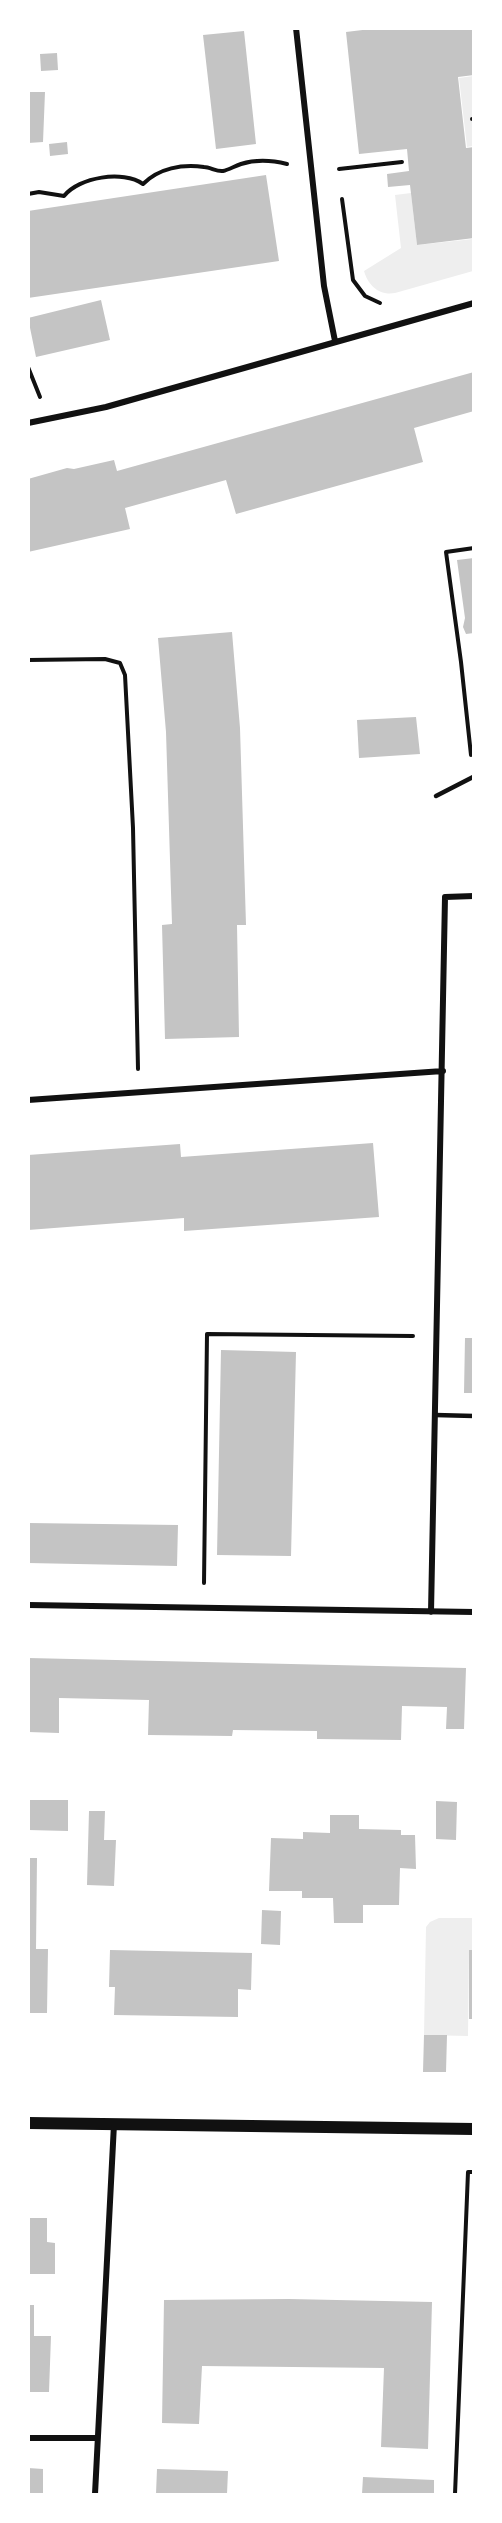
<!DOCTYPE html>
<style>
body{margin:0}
#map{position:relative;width:502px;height:2523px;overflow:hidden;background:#fff;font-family:Lato,sans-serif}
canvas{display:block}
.frame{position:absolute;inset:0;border:30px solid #fff;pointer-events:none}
</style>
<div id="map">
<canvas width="502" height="2523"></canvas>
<div class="frame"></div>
</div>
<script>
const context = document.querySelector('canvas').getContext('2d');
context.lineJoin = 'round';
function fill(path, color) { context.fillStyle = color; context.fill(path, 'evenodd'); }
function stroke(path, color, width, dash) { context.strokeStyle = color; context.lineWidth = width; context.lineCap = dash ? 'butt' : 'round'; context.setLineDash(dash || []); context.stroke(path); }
fill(new Path2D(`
 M 473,76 L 473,146 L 467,147 L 459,78 Z
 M 411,193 L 417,245 L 473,239 L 473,271 L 395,293 C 379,296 368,285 364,271 L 401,248 L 395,195 Z
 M 439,1918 L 473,1918 L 473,1950 L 469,1950 L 468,2036 L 424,2035 L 426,1927 L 430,1922 Z`), '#eee');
fill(new Path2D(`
 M 379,28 L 474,28 L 474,75 L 458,77 L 466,148 L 474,147 L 474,238 L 417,245 L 410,185 L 388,187 L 387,174 L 409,171 L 407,149 L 359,154 L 346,32 Z
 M 244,31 L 256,144 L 216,149 L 203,35 Z
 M 57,53 L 58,70 L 41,71 L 40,54 Z
 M 28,92 L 45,92 L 43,142 L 28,143 Z
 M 67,142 L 68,154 L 50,156 L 49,144 Z
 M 266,175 L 279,261 L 28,298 L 28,211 Z
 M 101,300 L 110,340 L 36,357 L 28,318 Z
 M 474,372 L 474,411 L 414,428 L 423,462 L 236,514 L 226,480 L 125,508 L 130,529 L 28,552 L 28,479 L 67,468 L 74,469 L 114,460 L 117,471 Z
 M 474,558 L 474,633 L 466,634 L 463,627 L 465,618 L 457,560 Z
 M 232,632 L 240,728 L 246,925 L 237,925 L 239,1037 L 165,1039 L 162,925 L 172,924 L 166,732 L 158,638 Z
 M 416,717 L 420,754 L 359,758 L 357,720 Z
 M 373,1143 L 379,1217 L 184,1231 L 184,1218 L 28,1230 L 28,1155 L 180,1144 L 181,1157 Z
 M 465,1338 L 474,1338 L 474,1393 L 464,1393 Z
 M 221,1350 L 296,1352 L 291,1556 L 217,1555 Z
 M 28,1523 L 178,1525 L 177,1566 L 28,1563 Z
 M 28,1658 L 466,1668 L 464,1729 L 446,1729 L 447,1707 L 402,1706 L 401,1740 L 317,1739 L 317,1731 L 233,1730 L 232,1736 L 148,1735 L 149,1700 L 59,1698 L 59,1733 L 28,1732 Z
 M 28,1800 L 68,1800 L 68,1831 L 28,1830 Z
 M 436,1801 L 457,1802 L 456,1840 L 436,1839 Z
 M 89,1811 L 105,1811 L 104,1840 L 116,1840 L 114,1886 L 87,1885 Z
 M 330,1815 L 359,1815 L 359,1829 L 401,1830 L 401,1835 L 415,1835 L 416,1869 L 400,1868 L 399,1905 L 363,1905 L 363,1923 L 334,1923 L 333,1898 L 302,1898 L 302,1891 L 269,1891 L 271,1838 L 303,1839 L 303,1832 L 330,1833 Z
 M 28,1858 L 37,1858 L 36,1949 L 48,1949 L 47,2013 L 28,2013 Z
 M 262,1910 L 281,1911 L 280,1945 L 261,1944 Z
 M 110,1950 L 252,1953 L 251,1990 L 238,1989 L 238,2017 L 114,2015 L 115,1987 L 109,1987 Z
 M 469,1950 L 474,1950 L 474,2019 L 469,2019 Z
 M 424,2035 L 447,2035 L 446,2072 L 423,2072 Z
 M 28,2218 L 47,2218 L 47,2242 L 55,2243 L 55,2274 L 28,2274 Z
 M 289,2299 L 432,2302 L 428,2449 L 381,2447 L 384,2368 L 202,2366 L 199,2424 L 162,2423 L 164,2300 Z
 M 28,2305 L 34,2305 L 34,2336 L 51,2336 L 49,2392 L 28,2392 Z
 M 28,2468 L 43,2469 L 43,2494 L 28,2494 Z
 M 157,2469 L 228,2471 L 227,2494 L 156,2494 Z
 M 363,2477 L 434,2480 L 434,2494 L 362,2494 Z`), '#c4c4c4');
stroke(new Path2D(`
 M 472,119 L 474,119
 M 339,169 L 402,162
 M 28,194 L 39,192 L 64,196 C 79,177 123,170 143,184 C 159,168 182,164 204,167 C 210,167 217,172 223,171 C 228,170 235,166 241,164 C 257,159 271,160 287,164
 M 342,199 L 353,280 L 365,296 L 380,303
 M 28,367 L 40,397
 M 28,660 L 105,659 L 120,663 L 125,675 L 133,828 L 138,1069
 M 471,755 L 461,662 L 446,552 L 474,548
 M 204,1583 L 207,1334 L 413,1336
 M 455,2494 L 468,2172 L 474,2172`), '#111', 4);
stroke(new Path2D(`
 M 436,796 L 473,777
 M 435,1415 L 474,1416`), '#111', 4.5);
stroke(new Path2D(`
 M 296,28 L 324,286 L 335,341
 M 28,423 L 106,407 L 474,303
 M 28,1100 L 443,1071
 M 28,1605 L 474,1612
 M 431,1612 L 445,897 L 474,896
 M 28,2438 L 97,2438
 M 95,2494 L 114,2124`), '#111', 6);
stroke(new Path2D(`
 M 28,2123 L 474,2129`), '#111', 12);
</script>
